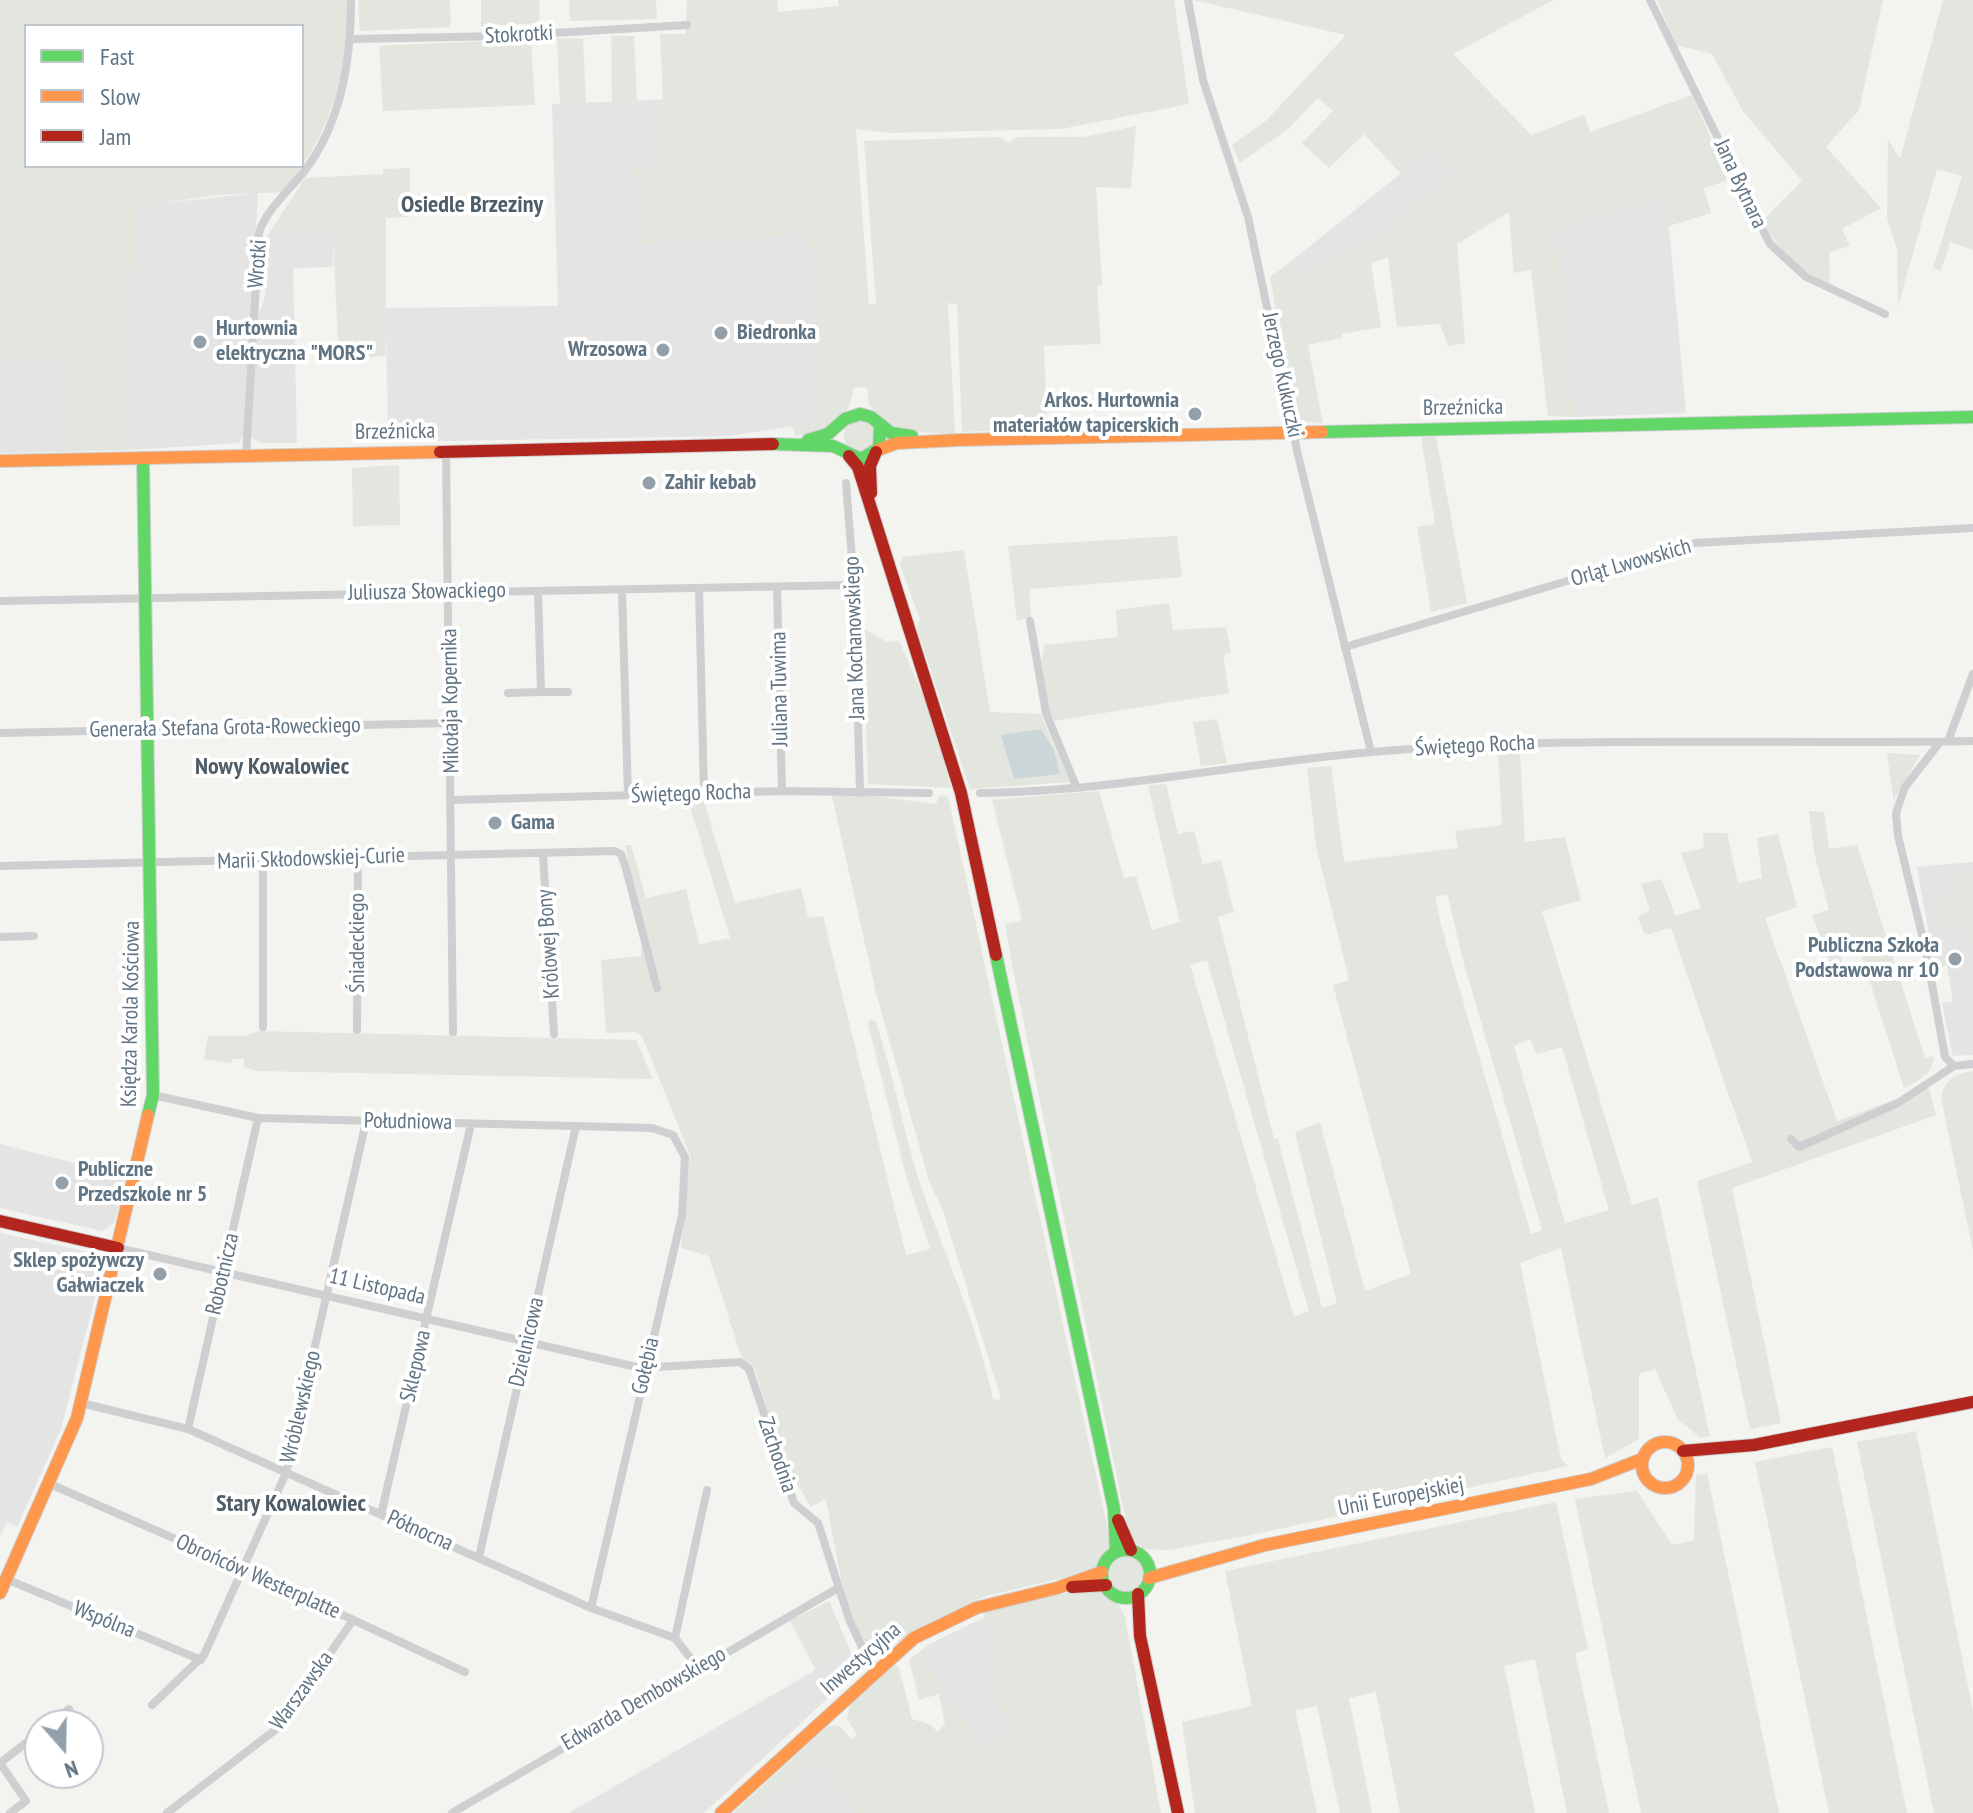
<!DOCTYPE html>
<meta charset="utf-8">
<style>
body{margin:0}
#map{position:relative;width:1973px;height:1813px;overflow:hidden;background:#f3f3f0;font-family:"PT Sans Narrow",sans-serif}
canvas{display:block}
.legend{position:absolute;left:24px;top:24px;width:280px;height:144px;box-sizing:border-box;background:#fff;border:2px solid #bfc7cd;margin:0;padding:10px 14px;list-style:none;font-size:24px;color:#607483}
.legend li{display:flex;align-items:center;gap:16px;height:40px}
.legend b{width:40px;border:2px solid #bfc7cd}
.north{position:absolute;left:24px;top:1709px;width:80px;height:80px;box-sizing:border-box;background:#fff;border:2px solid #bfc7cd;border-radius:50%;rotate:160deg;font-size:22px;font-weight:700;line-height:32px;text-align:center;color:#607483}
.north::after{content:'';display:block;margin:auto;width:28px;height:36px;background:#93a0a9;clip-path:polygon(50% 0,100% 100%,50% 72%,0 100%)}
</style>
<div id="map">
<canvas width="1973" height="1813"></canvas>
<ul class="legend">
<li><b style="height:10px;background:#63d668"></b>Fast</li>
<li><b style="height:10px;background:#ff974d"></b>Slow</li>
<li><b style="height:10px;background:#b3261e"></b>Jam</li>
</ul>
<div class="north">N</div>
</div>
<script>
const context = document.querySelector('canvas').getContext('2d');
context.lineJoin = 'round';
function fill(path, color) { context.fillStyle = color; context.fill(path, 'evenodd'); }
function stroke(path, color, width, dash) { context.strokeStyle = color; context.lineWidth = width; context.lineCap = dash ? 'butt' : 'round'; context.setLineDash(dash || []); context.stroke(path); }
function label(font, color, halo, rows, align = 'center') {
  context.font = font + ' "PT Sans Narrow",sans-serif'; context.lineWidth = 8; context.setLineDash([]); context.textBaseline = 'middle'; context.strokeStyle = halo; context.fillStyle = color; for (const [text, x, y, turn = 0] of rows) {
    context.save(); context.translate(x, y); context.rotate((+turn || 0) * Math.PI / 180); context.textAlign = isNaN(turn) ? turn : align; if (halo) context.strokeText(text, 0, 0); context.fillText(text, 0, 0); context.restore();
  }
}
fill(new Path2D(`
 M 656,100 L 660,165 L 632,167 L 637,244 L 808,233 L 819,426 L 792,426 L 729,436 L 388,442 L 386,308 L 558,306 L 552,104 Z
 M 1431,149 L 1455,173 L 1368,244 L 1332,257 L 1300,277 L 1290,262 Z
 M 258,193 L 245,432 L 239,443 L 129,450 L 136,206 Z
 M 1666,195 L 1686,413 L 1576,417 L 1556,230 Z
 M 333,218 L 340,218 L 340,241 L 333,242 L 333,267 L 293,268 L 297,443 L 260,443 L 250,437 L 258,316 L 266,294 L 261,271 L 264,241 L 269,233 L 333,231 Z
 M 0,363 L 65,363 L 64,452 L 0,453 Z
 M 1973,862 L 1973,1055 L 1953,1056 L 1942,1003 L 1953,1001 L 1947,965 L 1937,967 L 1932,951 L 1917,867 Z
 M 0,1144 L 126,1176 L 121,1194 L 106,1192 L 104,1202 L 119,1206 L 114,1223 L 102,1231 L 0,1208 Z
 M 0,1233 L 98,1254 L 103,1266 L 61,1429 L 17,1527 L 7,1522 L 0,1536 Z
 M 985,1617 L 1005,1740 L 971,1745 L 964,1706 L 942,1709 L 928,1645 Z
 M 850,1650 L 857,1671 L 704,1813 L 569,1813 Z
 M 822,1760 L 856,1813 L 748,1813 Z`), '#e3e4e3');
fill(new Path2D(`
 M 0,0 L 348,0 C 346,80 333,127 284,192 L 217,195 L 136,207 L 129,450 L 64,452 L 65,363 L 0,363 ZM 26,26 L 302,26 L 302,166 L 26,166 Z
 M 358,0 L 450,0 L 451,27 L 360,31 Z
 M 481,0 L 539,0 L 540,23 L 481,26 Z
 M 569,0 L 656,0 L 657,19 L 570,21 Z
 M 687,0 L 777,0 L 778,12 L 838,6 L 838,0 L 1174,0 L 1189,104 L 1061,129 L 889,133 L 856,129 L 869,305 L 876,304 L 864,141 L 1000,137 L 1009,143 L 1017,137 L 1083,137 L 1136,126 L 1131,188 L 1096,187 L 1102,284 L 1097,286 L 1101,344 L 1044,346 L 1047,428 L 962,432 L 957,304 L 948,303 L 955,434 L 895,431 L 869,405 L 867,387 L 853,388 C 851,422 824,431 795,436 L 792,426 L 819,425 L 808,234 L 637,244 L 632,167 L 660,165 L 656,100 L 663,99 L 660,34 L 686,34 Z
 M 1193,0 L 1553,0 L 1453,54 L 1531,135 L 1584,115 L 1590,132 L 1692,95 L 1729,180 L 1704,188 L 1711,213 L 1669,226 L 1665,195 L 1556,230 L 1576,417 L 1548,416 L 1531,270 L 1514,273 L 1509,212 L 1457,244 L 1465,343 L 1448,346 L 1440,324 L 1397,327 L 1388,258 L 1371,263 L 1381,327 L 1342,334 L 1342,338 L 1308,345 L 1323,423 L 1300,421 L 1293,406 L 1270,277 L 1290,262 L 1300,277 L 1332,257 L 1368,244 L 1455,173 L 1431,149 L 1401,174 L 1364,134 L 1329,168 L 1302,143 L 1333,111 L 1318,98 L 1289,128 L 1240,163 L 1232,145 L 1267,120 L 1346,35 Z
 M 1657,0 L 1883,0 L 1859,110 L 1826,147 L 1881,208 L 1842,229 L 1850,246 L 1829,252 L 1830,286 C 1799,269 1778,253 1763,220 L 1802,181 L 1743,111 L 1712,54 L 1676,45 Z
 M 1943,0 L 1973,0 L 1973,250 L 1950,242 L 1941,271 L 1933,268 L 1962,176 L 1937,169 L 1898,306 L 1897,250 L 1887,218 L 1888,139 L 1900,159 Z
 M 611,36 L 634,36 L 637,101 L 612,102 Z
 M 557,38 L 583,39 L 586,103 L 560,104 Z
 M 531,39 L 535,105 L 383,111 L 379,46 Z
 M 410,168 L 410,217 L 386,218 L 386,356 L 339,359 L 333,241 L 340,241 L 340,218 L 333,218 L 333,231 L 269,233 L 305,178 L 383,174 L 383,169 Z
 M844 436a16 16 0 1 1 32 0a16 16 0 1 1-32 0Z
 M 1421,437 L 1436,437 L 1467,603 L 1431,612 L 1417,527 L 1435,524 Z
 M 399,465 L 400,525 L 353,526 L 352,468 Z
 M 1177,536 L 1182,577 L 1029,589 L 1031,617 L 1017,621 L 1008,546 Z
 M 964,550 L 990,712 L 1041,714 L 1070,782 L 970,789 L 917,629 L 920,619 L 900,565 L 903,557 Z
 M 1169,603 L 1173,630 L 1226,627 L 1231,653 L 1223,655 L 1229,693 L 1054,721 C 1043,700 1037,667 1045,645 L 1118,637 L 1116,610 Z
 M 863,628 L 887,642 L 899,641 L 930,711 L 951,788 L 868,784 Z
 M 1217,719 L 1227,763 L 1201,766 L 1193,722 Z
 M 1498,750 L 1520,753 L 1525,842 L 1565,837 L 1581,900 L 1542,911 L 1632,1205 L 1658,1197 L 1710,1436 L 1701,1438 L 1678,1420 L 1655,1369 L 1639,1374 L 1639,1439 L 1605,1458 L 1561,1248 L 1520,1263 L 1561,1459 L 1568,1466 L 1251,1535 L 1168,1550 L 1143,1549 L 1129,1536 L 1012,965 L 1005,924 L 1022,920 L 992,800 L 1099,791 L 1124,878 L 1136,876 L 1152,930 L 1180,922 L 1148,785 L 1166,784 L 1178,834 L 1194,831 L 1203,864 L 1221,860 L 1234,912 L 1218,917 L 1274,1139 L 1278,1139 L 1322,1308 L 1337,1303 L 1295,1132 L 1320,1122 L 1365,1291 L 1411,1274 L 1333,985 L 1349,980 L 1316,846 L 1307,768 L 1331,766 L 1344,862 L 1458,848 L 1455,831 L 1502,825 ZM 1442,895 L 1448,896 L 1462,957 L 1542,1230 L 1531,1234 L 1442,929 L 1435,897 ZM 1207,960 L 1309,1311 L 1294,1317 L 1192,971 L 1190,965 ZM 1530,1039 L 1537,1054 L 1562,1047 L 1609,1210 L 1565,1223 L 1514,1046 Z
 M 1887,753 L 1920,755 L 1893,801 L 1893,796 Z
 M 865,795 L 936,804 L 939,795 L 948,796 L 1112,1549 L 1097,1570 L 986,1596 L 926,1624 L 877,1655 C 843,1637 836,1535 825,1499 L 811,1507 L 781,1457 L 755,1370 L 741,1356 L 709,1256 L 681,1248 L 690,1155 L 642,1036 L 635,1032 L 606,1033 L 601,960 L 641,956 L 641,947 L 647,943 L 625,845 L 631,845 L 646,898 L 686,889 L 699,944 L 730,938 L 688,800 L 703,799 L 735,903 L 801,888 L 808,918 L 823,916 L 906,1255 L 930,1249 L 907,1180 L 868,1024 L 870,1019 L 876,1022 C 893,1073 902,1126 918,1177 C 942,1251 978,1323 993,1400 L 1001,1399 L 943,1211 L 929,1181 L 876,993 L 832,796 Z
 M 1809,811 L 1824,812 L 1829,849 L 1857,845 L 1925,1058 L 1934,1056 C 1934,1073 1918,1081 1904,1088 L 1858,944 L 1838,948 L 1843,964 L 1832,968 L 1812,915 L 1829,910 L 1814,852 Z
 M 1703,833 L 1727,833 L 1738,883 L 1762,878 L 1757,838 L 1778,834 L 1797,907 L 1765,918 L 1837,1121 L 1929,1087 L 1936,1115 L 1732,1188 L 1781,1423 L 1750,1429 L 1697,1181 L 1752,1162 L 1671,928 L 1645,935 L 1638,917 L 1650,910 L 1641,884 L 1662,879 L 1675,916 L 1701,908 L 1681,853 L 1704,848 Z
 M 1973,873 L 1973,939 L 1966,940 L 1954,877 Z
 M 1952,892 L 1958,928 L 1939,932 L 1933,895 Z
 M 259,1031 L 636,1040 L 653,1079 L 258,1071 L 244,1067 L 244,1059 L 233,1059 L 232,1063 L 204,1059 L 208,1036 L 245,1036 Z
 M 1973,1071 L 1973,1250 L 1941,1098 C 1946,1078 1953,1075 1973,1071 Z
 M 1916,1431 L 1973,1711 L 1973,1813 L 1934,1813 L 1857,1442 Z
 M 1832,1447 L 1907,1813 L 1829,1813 L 1755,1462 Z
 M 1707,1473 L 1779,1813 L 1641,1813 L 1575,1499 L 1637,1491 L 1672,1545 L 1694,1540 L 1696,1475 Z
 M 1556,1502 L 1588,1649 L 1575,1653 L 1609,1813 L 1567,1813 L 1535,1659 L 1504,1666 L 1535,1813 L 1400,1813 L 1376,1692 L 1349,1698 L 1372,1813 L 1340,1813 L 1317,1706 L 1295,1710 L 1317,1813 L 1195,1813 L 1182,1722 L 1252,1706 L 1225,1571 Z
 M1109 1574a18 18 0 1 1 36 0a18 18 0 1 1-36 0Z
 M 1085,1589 C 1106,1589 1117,1598 1125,1617 L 1161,1813 L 856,1813 L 822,1760 L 748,1813 L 733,1813 L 828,1726 L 840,1726 L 851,1739 L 857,1735 L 847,1719 L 850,1705 L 895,1665 L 899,1668 L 912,1719 L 929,1724 L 938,1732 L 945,1724 L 942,1709 L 964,1706 L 971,1745 L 1005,1740 L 984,1611 Z
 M 829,1601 L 850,1650 L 816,1671 L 790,1621 Z
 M 928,1645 L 939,1694 L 919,1700 L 909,1660 Z`), '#e2e6de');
fill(new Path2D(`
 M 1041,729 L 1054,750 L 1060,774 L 1014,779 L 1001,735 Z`), '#ccd5d8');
const fast = new Path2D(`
 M 1322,432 L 1973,417
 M 808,440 L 828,434 L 845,419 L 860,414 L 871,417 L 891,433 L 912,436
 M 773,444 L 833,446 L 861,459 L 879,448 L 880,426
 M 143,458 L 153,1095 L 148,1115
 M 996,955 L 1114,1509 L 1116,1552
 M1102 1574a24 24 0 1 1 48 0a24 24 0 1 1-48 0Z`);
const slow = new Path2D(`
 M 878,450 L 897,443 L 959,440 L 1322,432
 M 0,461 L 440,452
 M1642 1465a23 23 0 1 1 46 0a23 23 0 1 1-46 0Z
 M 1149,1578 L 1265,1545 L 1591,1479 L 1642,1459
 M 0,1593 L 77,1418 L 148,1115
 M 721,1813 L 914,1638 L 976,1608 L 1057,1588 L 1102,1572`);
const jam = new Path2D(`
 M 440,452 L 773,444
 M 849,456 L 858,467 L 961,793 L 996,955
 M 871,493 L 870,466 L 876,452
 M 0,1221 L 118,1248
 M 1683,1451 L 1754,1445 L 1973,1402
 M 1118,1520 L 1131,1550
 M 1072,1587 L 1106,1585
 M 1138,1594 L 1140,1636 L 1178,1813`);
stroke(fast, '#ced0d0', 14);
stroke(slow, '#ced0d0', 14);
stroke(jam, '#ced0d0', 14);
stroke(new Path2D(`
 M 1188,0 L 1203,80 L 1248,217 L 1298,455 L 1371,752
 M 1650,0 L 1770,244 L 1806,277 L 1885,314
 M 351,39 L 503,36 L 687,25
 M 446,451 L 453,1032
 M 246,456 L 259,233 C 266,209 291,189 306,169 C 342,120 351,59 351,0
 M 846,483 L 854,585 L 860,793
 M 777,587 L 782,791
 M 699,589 L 704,793
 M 622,590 L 628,795
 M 0,601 L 854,585
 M 1030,621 L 1046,713 L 1076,786
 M 1345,647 L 1695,543 L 1973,528
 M 541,692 L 568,692
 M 508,693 L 541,692 L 538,591
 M 0,733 L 451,723
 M 1948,741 L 1973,674
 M 1940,742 L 1905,787 L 1896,813 L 1898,836 L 1926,951 L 1945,1057 L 1954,1066
 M 980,793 C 1111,792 1242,763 1372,752 C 1572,735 1773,745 1973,741
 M 453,800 L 782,791 L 929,793
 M 543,854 L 554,1034
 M 0,866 L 615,851 L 621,854 L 625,865 L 657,988
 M 0,937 L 34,936
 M 263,1027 L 263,860
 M 357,1030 L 358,857
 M 153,1095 L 258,1118 L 652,1128 L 673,1135 L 685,1157 L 682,1215 L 591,1608
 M 1791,1139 L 1799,1147 L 1898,1103 L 1954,1066 L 1973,1064
 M 118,1248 L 641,1368 L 740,1362 L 749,1369 L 794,1503 L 818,1523 L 849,1619 L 866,1656 L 877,1669
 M 81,1403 L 188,1429 L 591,1608 L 675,1638 L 698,1668
 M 188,1429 L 258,1118
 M 50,1484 L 244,1569 L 465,1672
 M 381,1515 L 471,1124
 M 479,1557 L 576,1126
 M 6,1579 L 201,1660
 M 675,1638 L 707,1490
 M 152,1705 L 204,1655 L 286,1473 L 366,1122
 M 49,1725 L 69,1709
 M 10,1813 L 26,1801 L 0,1763 L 40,1732
 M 167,1813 L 279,1727 L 353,1620
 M 452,1813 L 838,1588`), '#cecfd0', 8);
stroke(fast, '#63d668', 12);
stroke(slow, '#ff974d', 12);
stroke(jam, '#b3261e', 12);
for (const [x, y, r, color] of [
 [721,333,8,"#93a0a9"],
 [200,342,8,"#93a0a9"],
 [663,350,8,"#93a0a9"],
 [1195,414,8,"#93a0a9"],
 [649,483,8,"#93a0a9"],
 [495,823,8,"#93a0a9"],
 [1955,959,8,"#93a0a9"],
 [62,1183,8,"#93a0a9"],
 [160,1274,8,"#93a0a9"]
]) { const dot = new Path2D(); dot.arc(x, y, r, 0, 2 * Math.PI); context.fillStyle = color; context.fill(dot); stroke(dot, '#fff', 3); }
label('22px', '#607483', '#fff', [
 ["Stokrotki",519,35,-3],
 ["Jana Bytnara",1740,184,65],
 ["Wrotki",258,264,-86],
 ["Jerzego Kukuczki",1282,375,78],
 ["Brzeźnicka",1463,408,-1],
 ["Brzeźnicka",395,432,-1],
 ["Orląt Lwowskich",1631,563,-16],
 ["Juliusza Słowackiego",427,592,-1],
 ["Jana Kochanowskiego",855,638,-92],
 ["Juliana Tuwima",780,689,-91],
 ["Mikołaja Kopernika",451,701,-91],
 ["Generała Stefana Grota-Roweckiego",225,728,-1],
 ["Świętego Rocha",1475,746,-3],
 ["Świętego Rocha",691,794,-2],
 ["Marii Skłodowskiej-Curie",311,859,-2],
 ["Śniadeckiego",358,943,-90],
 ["Królowej Bony",549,944,-94],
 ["Księdza Karola Kościowa",131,1014,-89],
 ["Południowa",408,1122,1],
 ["Robotnicza",223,1274,-77],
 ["11 Listopada",377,1287,13],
 ["Dzielnicowa",527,1342,-77],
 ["Sklepowa",416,1366,-77],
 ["Gołębia",646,1366,-77],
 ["Wróblewskiego",301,1407,-77],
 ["Zachodnia",777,1455,71],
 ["Unii Europejskiej",1401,1497,-11],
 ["Północna",420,1531,24],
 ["Obrońców Westerplatte",258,1577,24],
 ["Wspólna",104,1620,22],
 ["Inwestycyjna",861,1659,-41],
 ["Warszawska",302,1691,-54],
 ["Edwarda Dembowskiego",644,1699,-30]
]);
label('bold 22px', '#607483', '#fff', [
 ["Hurtownia",216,329],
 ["elektryczna \"MORS\"",216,354],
 ["Biedronka",737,333],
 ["Wrzosowa",647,350,"right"],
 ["Arkos. Hurtownia",1179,401,"right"],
 ["materiałów tapicerskich",1179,426,"right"],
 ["Zahir kebab",665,483],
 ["Gama",511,823],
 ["Publiczna Szkoła",1939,946,"right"],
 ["Podstawowa nr 10",1939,971,"right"],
 ["Publiczne",78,1170],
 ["Przedszkole nr 5",78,1195],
 ["Sklep spożywczy",144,1261,"right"],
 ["Gałwiaczek",144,1286,"right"]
], 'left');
label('bold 24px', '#4f5d68', '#fff', [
 ["Osiedle Brzeziny",472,205],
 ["Nowy Kowalowiec",272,767],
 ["Stary Kowalowiec",291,1504]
]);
</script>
